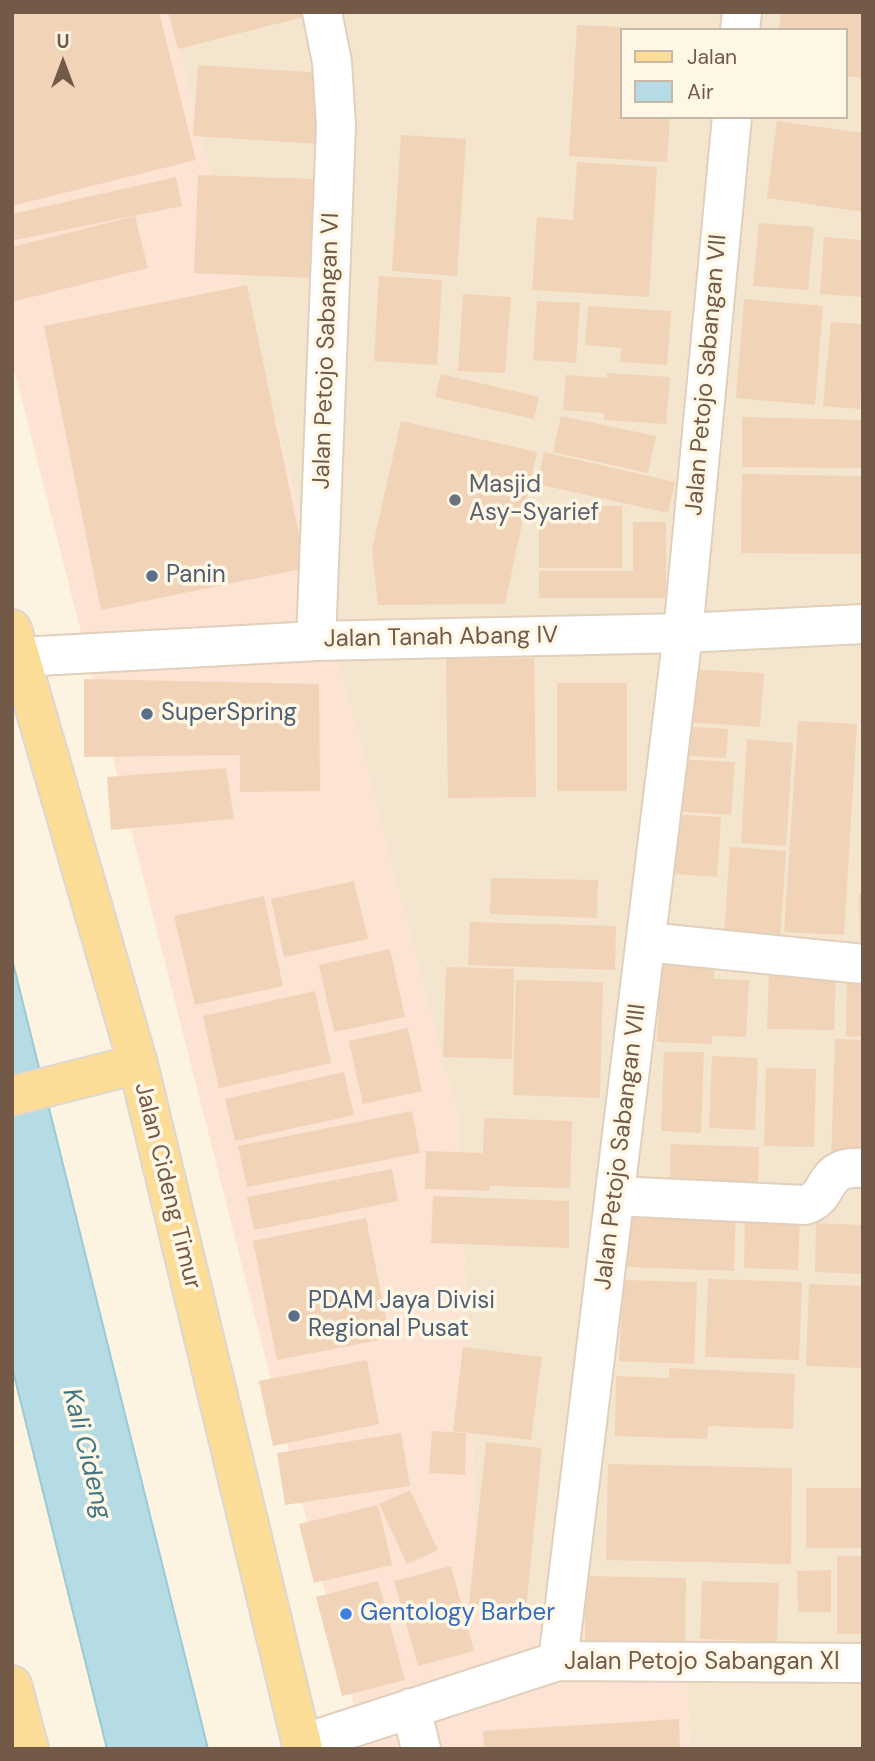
<!DOCTYPE html>
<style>
body{margin:0}
#map{position:relative;width:875px;height:1761px;overflow:hidden;background:#fcf3e0;font-family:"DM Sans",sans-serif}
canvas{display:block}
.frame{position:absolute;inset:0;border:14px solid #735a48;pointer-events:none}
.legend{position:absolute;left:620px;top:28px;width:228px;height:91px;box-sizing:border-box;background:#fff7e6;border:2px solid #c7b8a7;margin:0;padding:9px 12px;list-style:none;font-size:21px;color:#735a48}
.legend li{display:flex;align-items:center;gap:14px;height:35px}
.legend b{width:35px;border:2px solid #c7b8a7}
.north{position:absolute;left:28px;top:28px;width:70px;height:70px;-webkit-text-stroke:5px #fff7e6;paint-order:stroke;rotate:0deg;font-size:19px;font-weight:700;line-height:28px;text-align:center;color:#735a48}
.north::after{content:'';display:block;margin:auto;width:24px;height:32px;background:#735a48;clip-path:polygon(50% 0,100% 100%,50% 72%,0 100%)}
</style>
<div id="map">
<canvas width="875" height="1761"></canvas>
<div class="frame"></div>
<ul class="legend">
<li><b style="height:9px;background:#fbdd98"></b>Jalan</li>
<li><b style="height:19px;background:#b5dbe5"></b>Air</li>
</ul>
<div class="north">U</div>
</div>
<script>
const context = document.querySelector('canvas').getContext('2d');
context.lineJoin = 'round';
function fill(path, color) { context.fillStyle = color; context.fill(path, 'evenodd'); }
function stroke(path, color, width, dash) { context.strokeStyle = color; context.lineWidth = width; context.lineCap = dash ? 'butt' : 'round'; context.setLineDash(dash || []); context.stroke(path); }
function label(font, color, halo, rows, align = 'center') {
  context.font = font + ' "DM Sans",sans-serif'; context.lineWidth = 7; context.setLineDash([]); context.textBaseline = 'middle'; context.strokeStyle = halo; context.fillStyle = color; for (const [text, x, y, turn = 0] of rows) {
    context.save(); context.translate(x, y); context.rotate((+turn || 0) * Math.PI / 180); context.textAlign = isNaN(turn) ? turn : align; if (halo) context.strokeText(text, 0, 0); context.fillText(text, 0, 0); context.restore();
  }
}
fill(new Path2D(`
 M 169,12 L 863,12 L 863,1749 L 690,1749 L 683,1605 L 479,1614 L 459,1122 ZM 621,30 L 845,30 L 845,117 L 621,117 Z`), '#f4e5cf');
fill(new Path2D(`
 M 12,12 L 169,12 L 459,1122 L 479,1614 L 683,1605 L 690,1749 L 365,1749 L 12,361 Z`), '#fde3d4');
const water = new Path2D(`
 M 12,959 L 208,1749 L 107,1749 L 12,1367 Z`);
fill(water, '#b5dbe5');
stroke(water, '#9bcad7', 2);
fill(new Path2D(`
 M 12,12 L 159,12 L 196,160 L 12,206 Z
 M 168,12 L 318,12 L 319,13 L 178,49 Z
 M 781,12 L 863,12 L 863,78 L 845,76 L 845,30 L 779,30 Z
 M 577,25 L 621,27 L 621,117 L 670,117 L 667,162 L 569,156 Z
 M 198,65 L 322,73 L 318,144 L 193,136 Z
 M 777,121 L 863,133 L 863,212 L 767,198 Z
 M 401,135 L 466,139 L 457,276 L 392,271 Z
 M 577,162 L 657,167 L 649,297 L 532,290 L 537,217 L 573,220 Z
 M 198,175 L 314,179 L 311,278 L 194,273 Z
 M 176,177 L 182,206 L 15,240 L 12,214 Z
 M 135,216 L 148,268 L 12,302 L 12,247 Z
 M 759,223 L 814,227 L 808,290 L 753,286 Z
 M 824,237 L 863,240 L 863,297 L 820,294 Z
 M 379,276 L 442,280 L 437,365 L 374,361 Z
 M 247,285 L 306,568 L 101,610 L 44,326 Z
 M 463,294 L 511,297 L 505,373 L 458,371 Z
 M 744,299 L 823,306 L 815,405 L 736,398 Z
 M 537,301 L 580,303 L 576,363 L 533,360 Z
 M 588,306 L 671,311 L 667,365 L 620,362 L 621,348 L 585,345 Z
 M 831,322 L 863,324 L 860,409 L 823,406 Z
 M 607,373 L 670,377 L 666,424 L 604,420 L 604,413 L 563,410 L 566,375 L 607,378 Z
 M 441,374 L 539,397 L 534,419 L 435,397 Z
 M 561,416 L 656,436 L 648,473 L 553,452 Z
 M 742,417 L 863,420 L 863,468 L 742,467 Z
 M 401,421 L 537,452 L 505,604 L 378,605 L 372,549 Z
 M 544,452 L 675,482 L 668,513 L 537,484 Z
 M 742,474 L 863,476 L 863,554 L 741,553 Z
 M 539,506 L 622,506 L 622,568 L 539,568 Z
 M 633,522 L 666,522 L 666,598 L 539,598 L 539,571 L 633,571 Z
 M 534,658 L 536,797 L 448,798 L 446,659 Z
 M 688,669 L 764,673 L 760,727 L 685,722 Z
 M 84,679 L 319,684 L 320,791 L 240,792 L 240,755 L 84,757 Z
 M 557,683 L 627,683 L 627,791 L 557,791 Z
 M 798,721 L 857,724 L 844,935 L 784,932 Z
 M 675,726 L 728,729 L 726,758 L 673,755 Z
 M 747,739 L 793,743 L 786,846 L 741,843 Z
 M 678,759 L 735,762 L 731,815 L 674,811 Z
 M 226,768 L 234,819 L 111,830 L 107,777 Z
 M 667,814 L 721,817 L 717,877 L 663,873 Z
 M 730,847 L 786,851 L 780,940 L 724,936 Z
 M 491,878 L 598,880 L 597,918 L 490,914 Z
 M 354,881 L 368,939 L 284,957 L 271,899 Z
 M 859,894 L 863,894 L 863,945 L 860,945 Z
 M 264,896 L 283,986 L 195,1005 L 174,916 Z
 M 470,922 L 616,926 L 615,970 L 468,965 Z
 M 390,949 L 405,1017 L 334,1032 L 319,965 Z
 M 661,957 L 715,958 L 714,979 L 749,980 L 746,1037 L 712,1036 L 712,1044 L 657,1042 Z
 M 446,967 L 514,969 L 512,1059 L 443,1057 Z
 M 769,972 L 836,974 L 834,1030 L 767,1029 Z
 M 847,975 L 863,976 L 863,1037 L 846,1036 Z
 M 516,980 L 603,982 L 600,1098 L 513,1095 Z
 M 315,991 L 331,1063 L 219,1088 L 203,1016 Z
 M 408,1028 L 422,1091 L 363,1104 L 349,1041 Z
 M 835,1039 L 863,1040 L 863,1164 L 831,1163 Z
 M 664,1052 L 704,1052 L 701,1133 L 661,1131 Z
 M 712,1056 L 758,1058 L 755,1130 L 709,1128 Z
 M 766,1068 L 816,1069 L 814,1147 L 764,1146 Z
 M 344,1072 L 354,1115 L 235,1141 L 225,1099 Z
 M 412,1111 L 420,1153 L 247,1187 L 238,1146 Z
 M 484,1118 L 572,1121 L 570,1188 L 490,1186 L 489,1191 L 425,1189 L 426,1151 L 483,1153 Z
 M 671,1144 L 759,1147 L 758,1192 L 669,1190 Z
 M 392,1169 L 398,1201 L 254,1230 L 247,1197 Z
 M 433,1196 L 569,1201 L 569,1248 L 431,1243 Z
 M 630,1199 L 736,1202 L 734,1271 L 627,1267 Z
 M 745,1209 L 800,1211 L 798,1270 L 744,1268 Z
 M 366,1218 L 390,1338 L 277,1360 L 253,1241 Z
 M 816,1223 L 863,1225 L 863,1274 L 815,1272 Z
 M 708,1279 L 802,1282 L 799,1360 L 705,1357 Z
 M 623,1280 L 697,1282 L 694,1364 L 619,1361 Z
 M 809,1284 L 863,1286 L 863,1368 L 806,1366 Z
 M 463,1347 L 542,1357 L 531,1440 L 453,1431 Z
 M 367,1360 L 379,1424 L 273,1446 L 259,1381 Z
 M 669,1368 L 795,1374 L 793,1429 L 708,1426 L 707,1439 L 615,1436 L 616,1376 L 669,1378 Z
 M 432,1431 L 466,1433 L 465,1475 L 429,1473 Z
 M 401,1433 L 410,1486 L 285,1505 L 277,1453 Z
 M 486,1442 L 542,1448 L 526,1609 L 469,1604 Z
 M 608,1464 L 792,1468 L 791,1564 L 606,1560 Z
 M 806,1488 L 863,1488 L 863,1548 L 806,1548 Z
 M 410,1490 L 438,1550 L 407,1564 L 379,1504 Z
 M 378,1505 L 392,1565 L 314,1583 L 299,1524 Z
 M 837,1556 L 863,1556 L 863,1634 L 837,1634 Z
 M 451,1566 L 474,1651 L 418,1666 L 394,1581 Z
 M 831,1570 L 831,1612 L 798,1612 L 797,1571 Z
 M 585,1576 L 686,1578 L 685,1649 L 585,1647 Z
 M 378,1581 L 405,1680 L 342,1696 L 316,1597 Z
 M 702,1581 L 779,1583 L 777,1642 L 700,1639 Z
 M 679,1719 L 680,1749 L 484,1749 L 483,1731 Z`), '#f1d3b8');
const minor = new Path2D(`
 M 740,30 L 742,12
 M 316,641 L 336,126 L 332,62 L 322,12
 M 20,657 L 316,641 L 683,633 L 863,624
 M 646,942 L 863,964
 M 615,1196 L 805,1205 C 833,1197 819,1165 863,1168
 M 558,1661 L 683,633 L 732,117
 M 411,1708 L 421,1749
 M 302,1744 L 558,1661 L 863,1663`);
const primary = new Path2D(`
 M 12,629 L 138,1064 L 303,1749
 M 12,1096 L 138,1064
 M 12,1685 L 29,1749`);
stroke(minor, '#e0d0bc', 42);
stroke(primary, '#ddd7d3', 42);
stroke(minor, '#fff', 38);
stroke(primary, '#fbdd98', 38);
for (const [x, y, r, color] of [
 [455,500,7,"#6b7280"],
 [152,576,7,"#5c6f8a"],
 [147,714,7,"#5c6f8a"],
 [294,1316,7,"#5c6f8a"],
 [346,1614,7,"#3f7fe0"]
]) { const dot = new Path2D(); dot.arc(x, y, r, 0, 2 * Math.PI); context.fillStyle = color; context.fill(dot); stroke(dot, '#fff7e6', 2.5); }
label('24px', '#735a48', '#fff7e6', [
 ["Jalan Petojo Sabangan VI",327,351,-88],
 ["Jalan Petojo Sabangan VII",707,375,-85],
 ["Jalan Tanah Abang IV",441,638,-1],
 ["Jalan Petojo Sabangan VIII",621,1147,-83],
 ["Jalan Cideng Timur",167,1186,76],
 ["Jalan Petojo Sabangan XI",702,1663]
]);
label('24px', '#5b616d', '#fff7e6', [
 ["Masjid",469,486],
 ["Asy-Syarief",469,514]
], 'left');
label('24px', '#4e5e75', '#fff7e6', [
 ["Panin",166,576],
 ["SuperSpring",161,714],
 ["PDAM Jaya Divisi",308,1302],
 ["Regional Pusat",308,1330]
], 'left');
label('24px', '#366cbe', '#fff7e6', [
 ["Gentology Barber",360,1614]
], 'left');
label('italic 26px', '#417686', '#fff7e6', [
 ["Kali Cideng",86,1454,76]
]);
</script>
